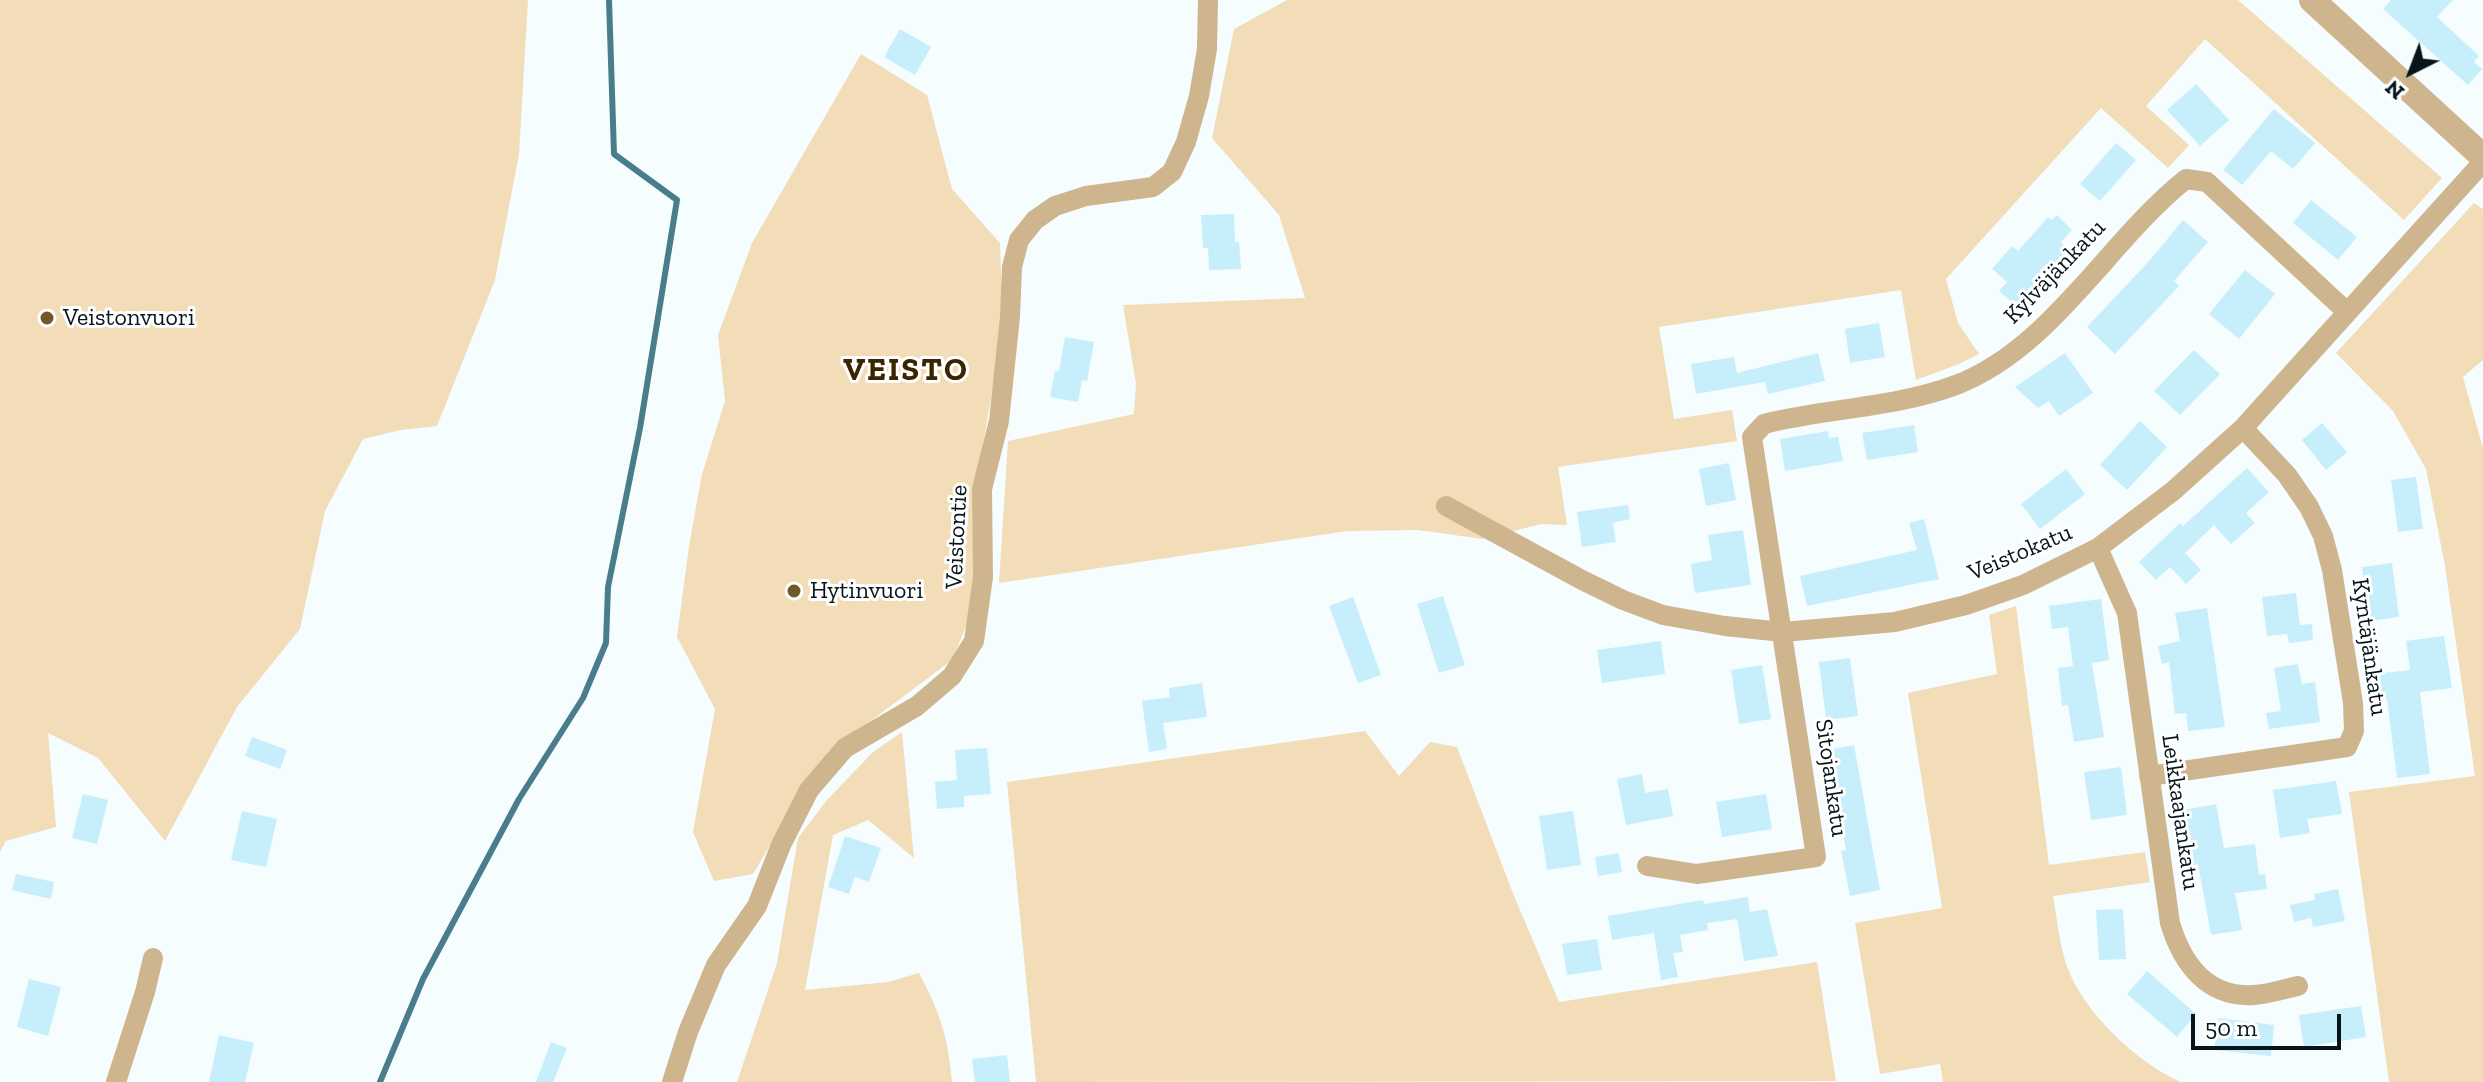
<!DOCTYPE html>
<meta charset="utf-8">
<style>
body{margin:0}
#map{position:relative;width:2483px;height:1082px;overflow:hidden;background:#f5fdff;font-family:"Zilla Slab",serif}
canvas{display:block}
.north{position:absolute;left:2371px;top:32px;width:80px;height:80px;-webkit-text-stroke:6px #fff;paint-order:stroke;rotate:222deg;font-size:22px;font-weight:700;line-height:32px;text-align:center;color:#061519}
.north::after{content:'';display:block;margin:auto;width:28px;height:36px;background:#061519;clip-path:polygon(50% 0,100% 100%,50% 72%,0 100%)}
.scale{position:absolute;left:2191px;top:1014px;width:150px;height:36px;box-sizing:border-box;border:4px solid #061519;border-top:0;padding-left:10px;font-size:24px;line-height:28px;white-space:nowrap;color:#061519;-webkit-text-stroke:6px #fff;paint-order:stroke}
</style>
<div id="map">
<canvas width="2483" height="1082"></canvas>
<div class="north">N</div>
<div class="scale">50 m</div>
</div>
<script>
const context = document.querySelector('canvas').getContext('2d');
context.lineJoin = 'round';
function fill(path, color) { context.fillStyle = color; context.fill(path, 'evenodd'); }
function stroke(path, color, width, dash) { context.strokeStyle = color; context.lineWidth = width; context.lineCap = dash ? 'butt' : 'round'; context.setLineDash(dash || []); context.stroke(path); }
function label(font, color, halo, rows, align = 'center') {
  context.font = font + ' "Zilla Slab",serif'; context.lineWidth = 6; context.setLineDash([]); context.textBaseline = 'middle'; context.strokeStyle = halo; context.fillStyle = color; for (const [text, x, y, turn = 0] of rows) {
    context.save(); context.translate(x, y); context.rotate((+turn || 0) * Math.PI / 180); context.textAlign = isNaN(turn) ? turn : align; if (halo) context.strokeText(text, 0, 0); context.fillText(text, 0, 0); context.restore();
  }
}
fill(new Path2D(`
 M 0,0 L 528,0 L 519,154 L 495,280 L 437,426 L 401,430 L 363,439 L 325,511 L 300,629 L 237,707 L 165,841 L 98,758 L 48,733 L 56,827 L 6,841 L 0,852 Z
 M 1287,0 L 2238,0 L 2442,178 L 2404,220 L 2205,39 L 2146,106 L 2189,145 L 2168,168 L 2101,108 L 1946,279 L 1958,323 L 1979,354 L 1959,364 L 1916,380 L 1901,290 L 1659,327 L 1674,419 L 1732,410 L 1737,441 L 1558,467 L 1567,525 L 1541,524 L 1482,539 L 1418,530 L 1347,531 L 999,583 L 1008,441 L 1134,414 L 1136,384 L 1123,305 L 1305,298 L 1279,215 L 1212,138 L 1234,29 Z
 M 861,54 L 927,95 L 952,189 L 1000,243 L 1003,327 L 977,480 L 973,610 L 952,660 L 864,726 L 809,779 L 753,874 L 714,881 L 693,832 L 715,709 L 677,637 L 689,546 L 702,474 L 725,401 L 718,335 L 752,243 Z
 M 2474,203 L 2483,209 L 2483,360 L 2463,377 L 2483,448 L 2483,1082 L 2389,1082 L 2349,792 L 2475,776 L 2445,566 L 2426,469 L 2393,411 L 2336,353 Z
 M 2016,606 L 2049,865 L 2145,852 L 2150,882 L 2053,896 C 2057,918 2060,949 2068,969 C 2085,1014 2139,1064 2181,1082 L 1943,1082 L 1940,1064 L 1880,1074 L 1855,923 L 1942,908 L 1908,693 L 1997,674 L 1989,615 Z
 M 1365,731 L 1399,776 L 1430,742 L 1457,747 L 1514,896 L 1559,1002 L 1817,962 L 1836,1081 L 1036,1082 L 1007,782 Z
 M 902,732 L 914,858 L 868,820 L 833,835 L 805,990 L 888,982 L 919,973 C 940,1013 948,1036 952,1082 L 737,1082 L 777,963 L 798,838 L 827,800 L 873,752 Z`), '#f3dcb8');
stroke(new Path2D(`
 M 380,1082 L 423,979 L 519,799 L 583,698 L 606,643 L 608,587 L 640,428 L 677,200 L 614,154 L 609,0`), '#497d8c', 6);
fill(new Path2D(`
 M 2391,0 L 2453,0 L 2437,17 L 2479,56 L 2474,62 L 2482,69 L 2468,85 L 2383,9 Z
 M 900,29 L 931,47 L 915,75 L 884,57 Z
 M 2196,84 L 2229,120 L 2200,146 L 2167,110 Z
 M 2274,109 L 2315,143 L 2293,169 L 2271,151 L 2242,185 L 2223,170 Z
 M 2116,143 L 2136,160 L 2100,201 L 2080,184 Z
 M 2311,200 L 2357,237 L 2338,260 L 2293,223 Z
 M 1234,214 L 1235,242 L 1239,242 L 1241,269 L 1209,270 L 1208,248 L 1203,248 L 1201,215 Z
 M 2057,215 L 2072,230 L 2061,242 L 2071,251 L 2057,264 L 2019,308 L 1999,291 L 2007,282 L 1992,269 L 2012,246 L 2018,251 L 2048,217 L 2052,220 Z
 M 2183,220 L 2208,242 L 2174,281 L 2179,286 L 2115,354 L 2087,327 L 2150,260 Z
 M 2245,270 L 2275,294 L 2239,339 L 2209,314 Z
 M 1879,323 L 1885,357 L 1850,363 L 1845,329 Z
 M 1065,337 L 1094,342 L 1087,381 L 1082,380 L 1078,402 L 1050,397 L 1055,371 L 1059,371 Z
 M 2194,350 L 2220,374 L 2180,415 L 2154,391 Z
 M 1818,353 L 1825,381 L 1768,394 L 1765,382 L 1696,394 L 1691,364 L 1734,357 L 1737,373 Z
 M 2065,353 L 2093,393 L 2059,416 L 2049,401 L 2038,408 L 2015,387 Z
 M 2140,421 L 2167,447 L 2127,490 L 2100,465 Z
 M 2322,423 L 2347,452 L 2326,470 L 2302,440 Z
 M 1914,425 L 1918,452 L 1867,460 L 1862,433 Z
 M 1828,431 L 1829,438 L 1838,437 L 1843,461 L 1785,471 L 1780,439 Z
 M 1729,463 L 1736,500 L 1706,506 L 1699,469 Z
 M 2247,468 L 2269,492 L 2246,513 L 2255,523 L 2231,544 L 2214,525 L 2185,553 L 2201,570 L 2186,584 L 2170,567 L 2156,580 L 2139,562 L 2180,523 L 2183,526 Z
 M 2066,469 L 2085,494 L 2040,529 L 2021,504 Z
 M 2416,477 L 2423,529 L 2398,532 L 2391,480 Z
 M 1628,505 L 1630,519 L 1613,523 L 1616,542 L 1582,547 L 1577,512 Z
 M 1924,519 L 1939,579 L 1807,606 L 1800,576 L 1917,550 L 1909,523 Z
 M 1743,530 L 1751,585 L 1695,593 L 1691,564 L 1712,560 L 1708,535 Z
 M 2392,563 L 2399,617 L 2369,621 L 2362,567 Z
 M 2296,593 L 2300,625 L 2312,624 L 2313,640 L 2289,643 L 2287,634 L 2267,636 L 2262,597 Z
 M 1443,596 L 1465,665 L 1439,673 L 1417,604 Z
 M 1353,597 L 1381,675 L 1358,683 L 1329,606 Z
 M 2101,599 L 2109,660 L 2092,663 L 2104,737 L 2074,742 L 2068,705 L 2062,706 L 2058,668 L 2073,666 L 2068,627 L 2052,629 L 2049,606 Z
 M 2207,608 L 2225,727 L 2188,731 L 2186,713 L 2175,714 L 2169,662 L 2162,664 L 2158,646 L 2180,641 L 2175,613 Z
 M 2444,636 L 2452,688 L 2420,692 L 2430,774 L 2397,778 L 2387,699 L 2378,700 L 2375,674 L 2410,670 L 2406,641 Z
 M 1661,641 L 1665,674 L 1602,683 L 1597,650 Z
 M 1850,658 L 1858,716 L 1826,720 L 1819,662 Z
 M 2298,664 L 2302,684 L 2315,682 L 2320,722 L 2269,729 L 2266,713 L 2281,711 L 2274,668 Z
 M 1762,665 L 1771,719 L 1739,724 L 1731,670 Z
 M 1202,683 L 1207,717 L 1163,723 L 1167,749 L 1149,752 L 1142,701 L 1170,697 L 1169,688 Z
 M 252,737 L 287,750 L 280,769 L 245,756 Z
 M 1854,745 L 1880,890 L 1850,896 L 1841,851 L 1846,850 L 1828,750 Z
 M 987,748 L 991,794 L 964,796 L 964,807 L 937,809 L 935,782 L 957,780 L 955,750 Z
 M 2121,767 L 2127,815 L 2091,820 L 2084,772 Z
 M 1642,774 L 1645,793 L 1668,789 L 1673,816 L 1626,825 L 1617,779 Z
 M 2336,781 L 2342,814 L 2307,819 L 2310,833 L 2280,838 L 2273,790 Z
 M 83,794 L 108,800 L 97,844 L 72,838 Z
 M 1766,794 L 1772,829 L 1722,837 L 1716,802 Z
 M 2216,804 L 2224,848 L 2255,844 L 2259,875 L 2265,874 L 2267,889 L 2235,893 L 2242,930 L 2211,935 L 2198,864 L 2194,865 L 2184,810 Z
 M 242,811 L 277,819 L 266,867 L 231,860 Z
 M 1573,811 L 1581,865 L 1547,870 L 1539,816 Z
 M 845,836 L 881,848 L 869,882 L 855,877 L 849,894 L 828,887 Z
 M 1619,853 L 1622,872 L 1598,876 L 1595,857 Z
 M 16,874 L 54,882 L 51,899 L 12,890 Z
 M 2338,889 L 2345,921 L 2313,927 L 2311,918 L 2294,922 L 2290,905 L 2315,900 L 2314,894 Z
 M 1748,897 L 1750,912 L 1767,909 L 1778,956 L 1744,961 L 1737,919 L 1707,923 L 1708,930 L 1680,935 L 1683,952 L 1673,953 L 1678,977 L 1661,980 L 1654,933 L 1612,940 L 1608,916 L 1703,900 L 1704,904 Z
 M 2123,909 L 2126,959 L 2099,960 L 2096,910 Z
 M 1597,939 L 1602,970 L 1567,975 L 1562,944 Z
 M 2147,971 L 2196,1014 L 2177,1037 L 2127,994 Z
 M 29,979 L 61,987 L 48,1036 L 17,1027 Z
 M 2361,1006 L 2366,1037 L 2304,1047 L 2299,1015 Z
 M 2218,1018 L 2274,1025 L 2271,1056 L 2214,1050 Z
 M 219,1035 L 254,1043 L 245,1082 L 209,1082 Z
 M 551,1042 L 567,1048 L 553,1082 L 536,1082 Z
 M 1007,1055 L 1010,1082 L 975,1082 L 972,1059 Z`), '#c7eefb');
stroke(new Path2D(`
 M 1446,506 L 1582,580 L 1623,600 L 1663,615 L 1725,626 L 1783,632 L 1895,622 L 1966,605 L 2023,585 L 2098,548 L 2173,491 L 2243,428 L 2483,162
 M 2098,548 L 2127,613 L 2170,923 C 2182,963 2207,998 2254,995 C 2269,994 2284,989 2298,986
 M 2149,776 L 2347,747 L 2354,731 L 2353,703 L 2332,570 L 2323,536 L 2309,507 L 2287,475 L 2243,428
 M 1647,866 L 1697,874 L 1816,857 L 1752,437 L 1764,424 C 1827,408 1894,408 1956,385 C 2052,348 2108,241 2186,179 L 2207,182 L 2347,312
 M 116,1082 L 145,992 L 153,958
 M 672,1082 L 688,1032 L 716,965 L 757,906 L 781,845 L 809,790 L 845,748 L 917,706 L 952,676 L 974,641 L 983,577 L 982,489 L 999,421 L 1010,317 L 1012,267 L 1019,240 L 1035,220 L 1055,206 L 1086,196 L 1153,187 L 1172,172 L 1186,142 L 1199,96 L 1207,49 L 1208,0`), '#ceb58d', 20);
stroke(new Path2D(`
 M 2312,0 L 2483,157`), '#ceb58d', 26);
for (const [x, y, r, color] of [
 [47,318,8,"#725729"],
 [794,591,8,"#725729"]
]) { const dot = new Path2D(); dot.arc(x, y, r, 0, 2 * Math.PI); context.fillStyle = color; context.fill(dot); stroke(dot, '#fff', 3); }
label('24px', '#061519', '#fff', [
 ["Kylväjänkatu",2055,272,-46],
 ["Veistontie",957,537,-87],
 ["Veistokatu",2020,553,-23],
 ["Kyntäjänkatu",2369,647,82],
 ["Sitojankatu",1831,778,82],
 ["Leikkaajankatu",2180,812,82]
]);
label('24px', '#061519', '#fff', [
 ["Veistonvuori",63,318],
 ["Hytinvuori",810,591]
], 'left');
context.letterSpacing = '2px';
label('bold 32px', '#392500', '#fff', [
 ["VEISTO",906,371]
]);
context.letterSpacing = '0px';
</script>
